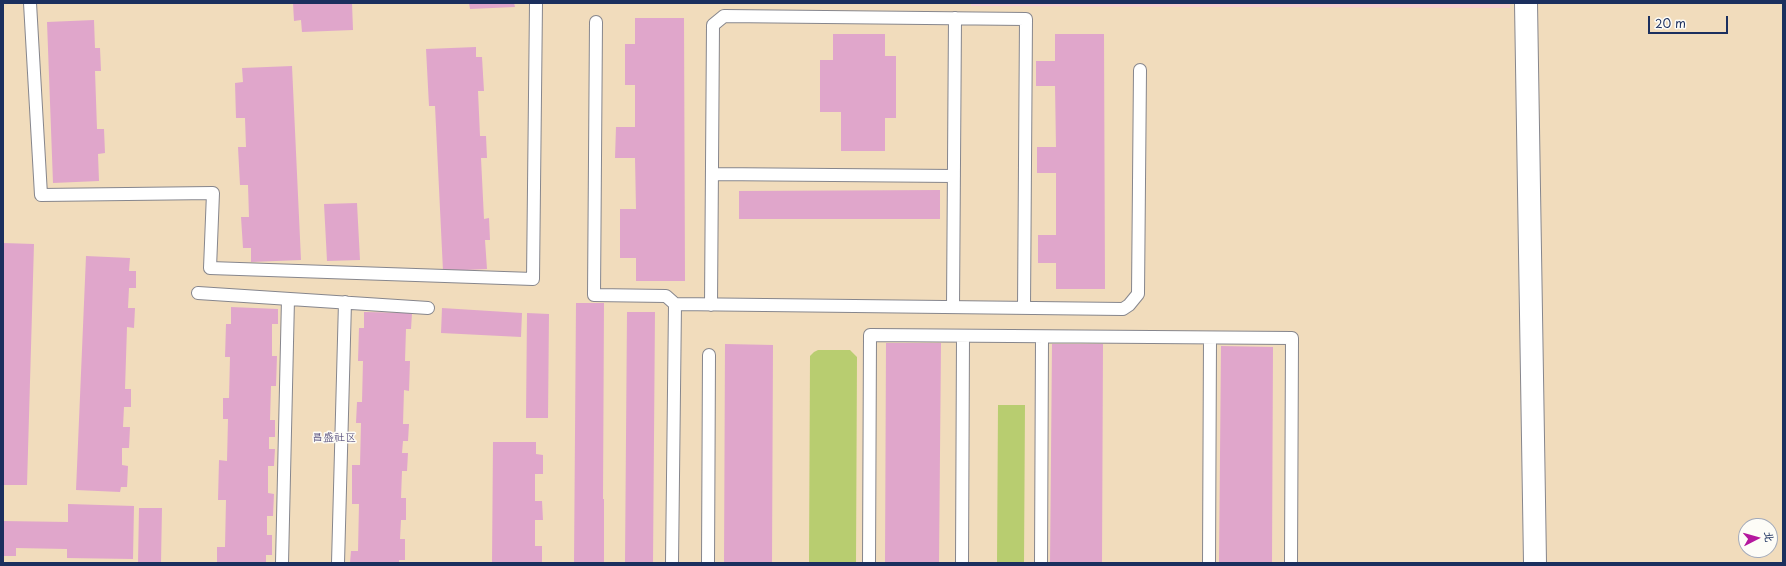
<!DOCTYPE html>
<meta charset="utf-8">
<style>
body{margin:0}
#map{position:relative;width:1786px;height:566px;overflow:hidden;background:#f1dcbc;font-family:"Playpen Sans","LXGW WenKai TC",sans-serif}
canvas{display:block}
.frame{position:absolute;inset:0;border:4px solid #1b2f5e;pointer-events:none}
.north{position:absolute;left:1738px;top:518px;width:40px;height:40px;box-sizing:border-box;background:#fdfcf7;border:1px solid #a3aaba;border-radius:50%;rotate:84deg;font-size:11px;font-weight:700;line-height:16px;text-align:center;color:#1b2f5e}
.north::after{content:'';display:block;margin:auto;width:14px;height:18px;background:#b5179e;clip-path:polygon(50% 0,100% 100%,50% 72%,0 100%)}
.scale{position:absolute;left:1648px;top:16px;width:80px;height:18px;box-sizing:border-box;border:2px solid #1b2f5e;border-top:0;padding-left:5px;font-size:12px;line-height:14px;white-space:nowrap;color:#1b2f5e;-webkit-text-stroke:3px #fdfcf7;paint-order:stroke}
</style>
<div id="map">
<canvas width="1786" height="566"></canvas>
<div class="frame"></div>
<div class="north">北</div>
<div class="scale">20 m</div>
</div>
<script>
const context = document.querySelector('canvas').getContext('2d');
context.lineJoin = 'round';
function fill(path, color) { context.fillStyle = color; context.fill(path, 'evenodd'); }
function stroke(path, color, width, dash) { context.strokeStyle = color; context.lineWidth = width; context.lineCap = dash ? 'butt' : 'round'; context.setLineDash(dash || []); context.stroke(path); }
function label(font, color, halo, rows, align = 'center') {
  context.font = font + ' "Playpen Sans","LXGW WenKai TC",sans-serif'; context.lineWidth = 3; context.setLineDash([]); context.textBaseline = 'middle'; context.strokeStyle = halo; context.fillStyle = color; for (const [text, x, y, turn = 0] of rows) {
    context.save(); context.translate(x, y); context.rotate((+turn || 0) * Math.PI / 180); context.textAlign = isNaN(turn) ? turn : align; if (halo) context.strokeText(text, 0, 0); context.fillText(text, 0, 0); context.restore();
  }
}
fill(new Path2D(`
 M 971,3 L 1510,3 L 1510,8 L 971,6 Z`), '#f7cfd2');
fill(new Path2D(`
 M 818,350 L 850,350 L 857,357 L 856,563 L 809,563 L 810,356 L 814,352 Z
 M 998,405 L 1025,405 L 1024,563 L 997,563 Z`), '#b8cd70');
fill(new Path2D(`
 M 293,3 L 352,3 L 353,30 L 302,32 L 301,20 L 294,21 Z
 M 469,3 L 514,3 L 515,7 L 470,9 Z
 M 635,18 L 684,18 L 685,281 L 636,281 L 636,258 L 620,258 L 620,209 L 636,209 L 635,158 L 615,158 L 616,127 L 635,127 L 635,85 L 625,85 L 625,44 L 635,44 Z
 M 94,20 L 95,48 L 100,48 L 101,71 L 95,71 L 97,129 L 104,129 L 105,153 L 98,154 L 99,181 L 53,183 L 47,22 Z
 M 833,34 L 885,34 L 885,56 L 896,56 L 896,118 L 885,118 L 885,151 L 841,151 L 841,112 L 820,112 L 820,60 L 833,60 Z
 M 1055,34 L 1104,34 L 1105,289 L 1056,289 L 1056,263 L 1038,263 L 1038,235 L 1056,235 L 1056,173 L 1037,173 L 1037,147 L 1056,147 L 1055,86 L 1036,86 L 1036,61 L 1055,61 Z
 M 476,47 L 476,57 L 482,57 L 484,91 L 478,91 L 480,136 L 486,136 L 487,158 L 481,158 L 484,219 L 489,218 L 490,240 L 485,240 L 487,269 L 443,271 L 435,106 L 429,106 L 426,49 Z
 M 292,66 L 301,260 L 251,262 L 251,248 L 243,248 L 241,217 L 249,217 L 248,185 L 240,185 L 238,147 L 246,147 L 245,118 L 236,118 L 235,83 L 243,82 L 242,68 Z
 M 940,190 L 940,219 L 739,219 L 739,191 Z
 M 357,203 L 360,260 L 327,261 L 324,204 Z
 M 3,243 L 34,244 L 27,485 L 3,485 Z
 M 86,256 L 130,258 L 129,271 L 136,271 L 136,288 L 129,288 L 128,308 L 135,308 L 134,328 L 127,327 L 125,389 L 131,389 L 131,407 L 124,407 L 123,427 L 130,427 L 129,448 L 122,448 L 122,465 L 128,466 L 127,487 L 121,487 L 120,492 L 76,490 Z
 M 576,303 L 604,303 L 603,499 L 604,499 L 604,563 L 574,563 Z
 M 231,307 L 278,309 L 278,324 L 272,324 L 272,356 L 277,356 L 276,386 L 271,386 L 270,420 L 275,420 L 275,437 L 269,437 L 269,449 L 275,449 L 274,466 L 268,466 L 268,493 L 274,494 L 273,516 L 267,516 L 267,535 L 272,535 L 272,555 L 266,555 L 266,563 L 217,563 L 217,547 L 225,547 L 226,500 L 218,500 L 219,460 L 227,461 L 228,419 L 223,419 L 223,398 L 229,398 L 230,357 L 225,357 L 226,324 L 231,324 Z
 M 442,308 L 522,313 L 521,337 L 441,333 Z
 M 364,312 L 412,313 L 411,329 L 406,329 L 405,361 L 410,361 L 409,391 L 404,390 L 403,424 L 409,424 L 408,441 L 403,441 L 402,453 L 408,453 L 407,471 L 402,471 L 401,498 L 406,498 L 406,520 L 401,520 L 400,539 L 405,539 L 405,560 L 399,560 L 399,563 L 350,563 L 351,551 L 358,551 L 359,504 L 352,504 L 352,465 L 360,465 L 361,423 L 356,423 L 357,402 L 362,402 L 363,361 L 358,361 L 359,328 L 364,328 Z
 M 627,312 L 655,312 L 653,563 L 625,563 Z
 M 527,313 L 549,314 L 548,418 L 526,418 Z
 M 886,343 L 941,343 L 939,563 L 885,563 Z
 M 725,344 L 773,345 L 772,563 L 724,563 Z
 M 1052,344 L 1103,344 L 1102,563 L 1050,563 Z
 M 1221,346 L 1273,347 L 1272,563 L 1219,563 Z
 M 493,442 L 536,442 L 536,454 L 543,455 L 543,474 L 535,474 L 535,501 L 542,501 L 543,520 L 535,520 L 535,546 L 542,546 L 542,563 L 492,563 Z
 M 68,504 L 134,506 L 133,559 L 67,558 L 67,549 L 16,548 L 16,556 L 3,556 L 3,521 L 68,522 Z
 M 139,508 L 162,508 L 161,563 L 138,563 Z`), '#e0a6cb');
const lane = new Path2D(`
 M 30,3 L 41,195 L 213,193 L 210,268 L 533,279 L 536,3
 M 596,22 L 594,295 L 666,296 L 675,304
 M 712,174 L 954,176
 M 198,293 L 428,308
 M 711,305 L 713,25 L 724,16 L 1026,19 L 1024,307
 M 953,307 L 955,18
 M 282,563 L 288,299
 M 338,563 L 345,302
 M 672,563 L 675,304 L 1123,309 L 1129,305 L 1138,294 L 1140,70
 M 708,563 L 709,355
 M 869,563 L 870,335 L 1292,338 L 1291,563
 M 962,563 L 963,336
 M 1041,563 L 1042,337
 M 1209,563 L 1210,338`);
const street = new Path2D(`
 M 1526,3 L 1535,563`);
stroke(lane, '#86868d', 14);
stroke(street, '#86868d', 24);
stroke(lane, '#fff', 12);
stroke(street, '#fff', 22);
label('11px', '#605984', '#fdfcf7', [
 ["昌盛社区",334,438]
]);
</script>
